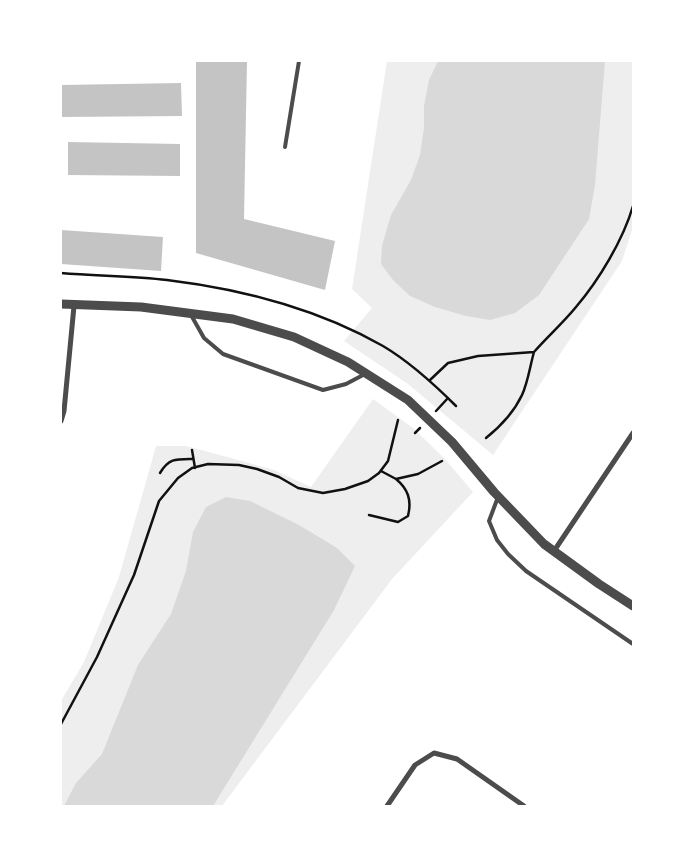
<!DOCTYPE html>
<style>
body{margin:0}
#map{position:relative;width:694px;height:867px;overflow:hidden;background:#fff;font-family:Roboto,sans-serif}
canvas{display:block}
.frame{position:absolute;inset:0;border:62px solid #fff;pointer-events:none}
</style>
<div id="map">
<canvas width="694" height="867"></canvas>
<div class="frame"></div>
</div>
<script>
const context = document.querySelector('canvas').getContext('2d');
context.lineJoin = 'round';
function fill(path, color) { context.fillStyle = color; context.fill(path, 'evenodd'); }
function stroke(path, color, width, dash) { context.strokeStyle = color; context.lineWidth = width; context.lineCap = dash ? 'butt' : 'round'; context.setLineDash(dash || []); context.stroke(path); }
fill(new Path2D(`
 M 387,61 L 633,61 L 633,227 L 622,261 L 493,455 L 408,384 L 344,341 L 372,308 L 352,289 Z
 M 373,399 L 413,428 L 445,459 L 473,492 L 392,579 L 222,806 L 61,806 L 61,701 L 84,662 L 119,577 L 156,446 L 186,446 L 220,455 L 274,470 L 311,487 Z`), '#eee');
fill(new Path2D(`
 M 438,61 L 605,61 L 595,185 L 589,219 L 539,295 L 515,313 L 490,320 L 466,316 L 435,307 L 410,296 L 393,280 L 381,264 L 382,246 L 391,215 L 411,180 L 420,155 L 424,128 L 424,106 L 429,80 Z
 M 226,497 L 250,501 L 299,525 L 337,548 L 355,566 L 334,610 L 213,806 L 64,806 L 76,783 L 102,754 L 138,665 L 171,614 L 186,571 L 193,532 L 206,507 Z`), '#d9d9d9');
fill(new Path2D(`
 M 196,61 L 247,61 L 244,219 L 335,241 L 325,290 L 196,253 Z
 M 181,83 L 182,116 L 61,117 L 61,85 Z
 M 68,142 L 180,144 L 180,176 L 68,175 Z
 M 61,230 L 163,237 L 161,271 L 61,264 Z`), '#c4c4c4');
stroke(new Path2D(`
 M 61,273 C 96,276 132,276 167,280 C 241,289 318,309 383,346 C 410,362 434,384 456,406
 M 430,380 L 448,363 L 478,356 L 534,352 C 547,337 563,323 576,307 C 599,280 623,240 633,206
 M 436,411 L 448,398
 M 415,433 L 420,428
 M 486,438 C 501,426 514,412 522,395 C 528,382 530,366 534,352
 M 192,450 L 195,468
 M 381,471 L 396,479 L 418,474 L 442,461
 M 160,473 C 169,458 176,459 193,459
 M 369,515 L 398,522 L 408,516 C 412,500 408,489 396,479
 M 61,724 L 97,657 L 134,575 L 159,501 L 178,478 L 192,468 L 208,464 L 239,465 L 257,469 L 279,477 L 298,488 L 323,493 L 345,489 L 368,481 L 379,473 L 388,461 L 398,420`), '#111', 2.5);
stroke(new Path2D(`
 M 285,147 L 299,61
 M 191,315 L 204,338 L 223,354 L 323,390 L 346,384 L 365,374
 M 498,497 L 489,521 L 497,540 L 508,554 L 526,571 L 633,644`), '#4c4c4c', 4);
stroke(new Path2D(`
 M 61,421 L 64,411 L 74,306
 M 554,551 L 633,433
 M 387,806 L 415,765 L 434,753 L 457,759 L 524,806`), '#4c4c4c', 5);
stroke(new Path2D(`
 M 61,304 L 141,307 L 233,319 L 294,337 L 348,362 L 408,400 L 452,442 L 494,492 L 544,544 L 599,584 L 633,606`), '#4c4c4c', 9);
</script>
